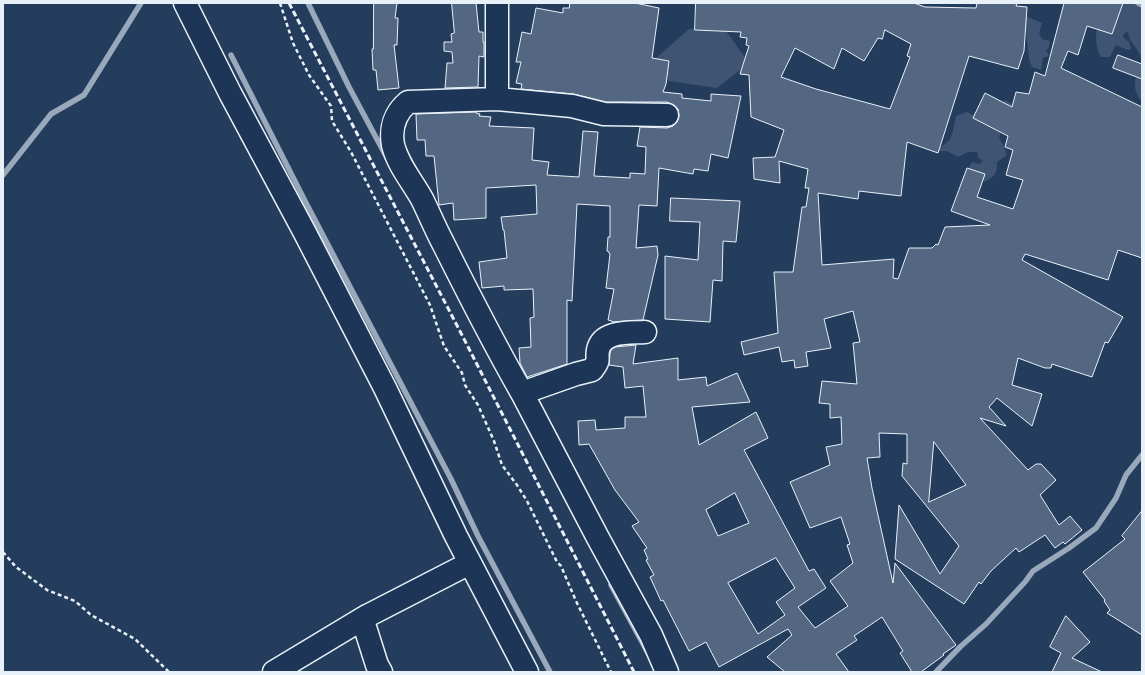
<!DOCTYPE html>
<style>
body{margin:0}
#map{position:relative;width:1145px;height:675px;overflow:hidden;background:#253d5d;font-family:Sriracha,sans-serif}
canvas{display:block}
.frame{position:absolute;inset:0;border:4px solid #e8f1f8;pointer-events:none}
</style>
<div id="map">
<canvas width="1145" height="675"></canvas>
<div class="frame"></div>
</div>
<script>
const context = document.querySelector('canvas').getContext('2d');
context.lineJoin = 'round';
function fill(path, color) { context.fillStyle = color; context.fill(path, 'evenodd'); }
function stroke(path, color, width, dash) { context.strokeStyle = color; context.lineWidth = width; context.lineCap = dash ? 'butt' : 'round'; context.setLineDash(dash || []); context.stroke(path); }
fill(new Path2D(`
 M 1103,3 L 1142,3 L 1142,101 L 1141,101 C 1134,91 1133,83 1138,71 C 1139,67 1142,64 1141,59 C 1140,49 1128,42 1128,32 L 1124,33 L 1123,37 L 1129,42 L 1131,49 L 1128,50 L 1116,45 L 1110,57 L 1101,57 C 1091,40 1099,21 1103,3 Z
 M 1021,14 L 1042,23 L 1039,33 L 1042,39 L 1050,41 L 1049,47 L 1046,50 L 1049,56 L 1043,58 L 1041,70 L 1032,67 L 1029,59 L 1026,32 L 1016,26 Z
 M 689,29 L 726,31 L 749,63 L 717,88 L 669,81 L 654,60 Z
 M 1005,100 L 1012,104 L 999,137 L 1004,147 L 1007,155 L 997,162 C 997,175 995,176 984,182 L 979,174 L 970,171 L 969,167 L 972,162 L 980,164 L 983,160 L 979,159 L 977,152 L 968,152 L 958,157 L 947,151 L 934,151 C 955,139 951,138 956,116 L 967,112 L 980,118 L 997,113 Z`), '#3e5472');
stroke(new Path2D(`
 M 308,3 L 349,87 L 387,158
 M 1138,3 L 1142,5
 M 231,55 L 306,203 L 451,479 L 478,536 L 550,672
 M 3,175 L 51,114 L 84,95 L 141,3
 M 611,585 L 648,653
 M 936,672 L 960,647 L 986,624 L 1025,582 L 1033,571 L 1069,548 L 1096,528 L 1116,498 L 1126,475 L 1142,455`), '#99a8ba', 5.5);
const building = new Path2D(`
 M 374,3 L 397,3 L 395,18 L 398,18 L 397,45 L 394,45 L 399,88 L 378,90 L 376,70 L 373,70 L 372,49 L 373,49 Z
 M 452,3 L 476,3 L 479,32 L 483,32 L 483,42 L 484,42 L 484,57 L 479,56 L 478,87 L 445,88 L 447,63 L 453,63 L 452,52 L 444,51 L 444,42 L 452,42 L 451,34 L 454,33 Z
 M 570,3 L 635,3 L 659,8 L 652,58 L 669,61 L 666,84 L 663,92 L 682,94 L 682,98 L 711,101 L 711,94 L 741,96 L 728,158 L 711,154 L 708,171 L 694,169 L 693,174 L 659,168 L 657,206 L 639,205 L 636,248 L 657,246 L 658,255 L 643,320 L 612,322 L 612,321 L 608,320 L 614,289 L 606,288 L 610,254 L 609,253 L 609,252 L 607,251 L 608,237 L 610,237 L 610,206 L 577,204 L 572,301 L 567,300 L 567,364 L 527,377 L 520,363 L 519,348 L 531,347 L 530,318 L 534,317 L 533,289 L 504,290 L 504,286 L 482,288 L 479,262 L 507,258 L 504,230 L 503,230 L 501,217 L 537,214 L 536,185 L 486,188 L 486,218 L 454,220 L 453,203 L 439,205 L 434,156 L 426,156 L 425,140 L 417,140 L 416,114 L 476,112 L 476,113 L 480,114 L 479,116 L 491,117 L 489,126 L 534,128 L 532,160 L 549,162 L 547,175 L 579,177 L 583,131 L 598,132 L 594,176 L 630,178 L 630,173 L 645,174 L 646,147 L 637,146 L 640,127 L 667,128 L 673,126 L 677,122 L 679,116 L 678,109 L 674,105 L 667,102 L 606,102 L 573,94 L 521,89 L 522,84 L 516,83 L 521,62 L 516,62 L 522,32 L 531,34 L 536,8 L 563,13 L 563,8 L 569,8 Z
 M 696,3 L 914,3 L 925,7 L 976,8 L 977,3 L 1017,3 L 1016,6 L 1027,7 L 1024,51 L 1018,69 L 969,56 L 938,153 L 907,142 L 901,196 L 859,191 L 858,199 L 818,193 L 822,265 L 894,259 L 893,278 L 898,279 L 909,248 L 932,248 L 936,244 L 938,245 L 945,227 L 990,225 L 951,211 L 967,168 L 985,174 L 977,197 L 1013,209 L 1023,180 L 1006,175 L 1013,150 L 1005,147 L 1008,136 L 973,118 L 985,93 L 1012,107 L 1016,92 L 1029,94 L 1035,72 L 1045,76 L 1064,3 L 1123,3 L 1112,34 L 1087,26 L 1078,55 L 1068,51 L 1061,68 L 1142,107 L 1142,258 L 1118,250 L 1108,280 L 1025,254 L 1022,260 L 1123,317 L 1108,343 L 1105,342 L 1092,377 L 1052,364 L 1051,368 L 1045,368 L 1018,358 L 1012,385 L 1042,394 L 1032,426 L 997,398 L 989,407 L 1006,426 L 980,418 L 1028,470 L 1036,464 L 1041,464 L 1056,480 L 1040,495 L 1059,525 L 1070,516 L 1082,530 L 1065,544 L 1063,542 L 1055,548 L 1045,535 L 1019,552 L 1016,548 L 991,571 L 981,584 L 979,582 L 964,604 L 895,559 L 899,505 L 940,574 L 959,546 L 902,476 L 903,463 L 907,464 L 907,434 L 879,433 L 880,457 L 867,458 L 872,488 L 893,583 L 895,563 L 956,645 L 943,654 L 944,655 L 921,672 L 912,672 L 900,653 L 903,651 L 882,617 L 854,636 L 857,640 L 836,654 L 849,672 L 785,672 L 767,657 L 792,635 L 788,629 L 719,667 L 706,642 L 689,651 L 663,600 L 661,601 L 650,577 L 654,575 L 646,560 L 648,559 L 644,550 L 647,548 L 632,526 L 639,522 L 615,490 L 589,444 L 579,445 L 578,421 L 595,420 L 596,430 L 625,428 L 625,417 L 646,417 L 643,386 L 625,388 L 623,367 L 609,365 L 610,353 L 611,350 L 615,347 L 636,345 L 633,364 L 678,358 L 678,380 L 706,377 L 707,386 L 737,373 L 750,402 L 692,407 L 699,445 L 756,412 L 768,438 L 744,450 L 809,571 L 814,569 L 826,588 L 798,607 L 815,628 L 848,606 L 830,581 L 853,563 L 847,545 L 850,544 L 841,517 L 810,528 L 790,482 L 830,465 L 826,447 L 842,444 L 841,417 L 830,418 L 830,404 L 819,403 L 822,381 L 857,384 L 853,343 L 860,342 L 853,311 L 824,319 L 831,348 L 806,352 L 808,366 L 795,368 L 794,360 L 782,362 L 779,347 L 744,355 L 741,342 L 778,333 L 774,272 L 793,272 L 802,207 L 806,207 L 809,188 L 805,188 L 808,169 L 779,161 L 780,183 L 754,179 L 753,158 L 775,157 L 784,130 L 751,117 L 749,75 L 740,74 L 749,46 L 746,45 L 747,38 L 740,37 L 741,32 L 695,30 ZM 885,30 L 911,44 L 907,56 L 910,57 L 890,109 L 816,89 L 781,77 L 795,48 L 834,69 L 842,48 L 864,61 L 878,38 L 882,39 ZM 934,442 L 966,485 L 929,502 ZM 735,493 L 749,523 L 718,536 L 706,510 ZM 776,558 L 795,588 L 776,602 L 785,615 L 758,634 L 728,583 Z
 M 1118,55 L 1142,64 L 1142,79 L 1113,68 Z
 M 671,198 L 740,201 L 736,242 L 723,241 L 722,281 L 713,280 L 710,322 L 665,319 L 665,256 L 698,260 L 700,222 L 670,221 Z
 M 1142,511 L 1142,635 L 1107,613 L 1110,610 L 1104,601 L 1105,600 L 1083,572 L 1125,539 L 1122,536 Z
 M 1066,616 L 1090,642 L 1072,658 L 1102,672 L 1052,672 L 1061,653 L 1050,647 Z`);
fill(building, '#536782');
stroke(building, '#e8f1f8', 1);
const minor = new Path2D(`
 M 185,3 L 230,93 L 305,233 L 385,388 L 456,536 L 527,672
 M 497,99 L 497,3
 M 645,332 C 630,333 602,330 598,350 C 596,361 601,358 592,370 L 576,374 L 522,393 C 494,344 468,293 443,243 C 435,228 429,213 422,199 C 412,181 398,165 393,145 C 390,128 395,113 408,102 L 497,99 L 572,106 L 604,114 L 667,115
 M 522,393 L 598,538 L 651,635 L 667,672
 M 367,616 L 364,624 L 377,665 L 381,672
 M 274,672 L 367,616 L 470,563`);
stroke(minor, '#e8f1f8', 25);
stroke(new Path2D(`
 M 280,3 L 293,43 L 309,75 L 331,106 L 332,121 L 351,152 L 430,305 L 444,346 L 462,373 L 465,385 L 478,405 L 494,441 L 502,465 L 517,485 L 527,501 L 557,562 L 561,566 L 576,601 L 611,672
 M 3,552 L 16,567 L 47,590 L 75,601 L 91,615 L 135,639 L 169,672`), '#e8f1f8', 2.5, [4, 3]);
stroke(minor, '#1d3557', 22);
stroke(new Path2D(`
 M 289,3 L 463,337 L 634,672`), '#e8f1f8', 3, [6, 3]);
</script>
